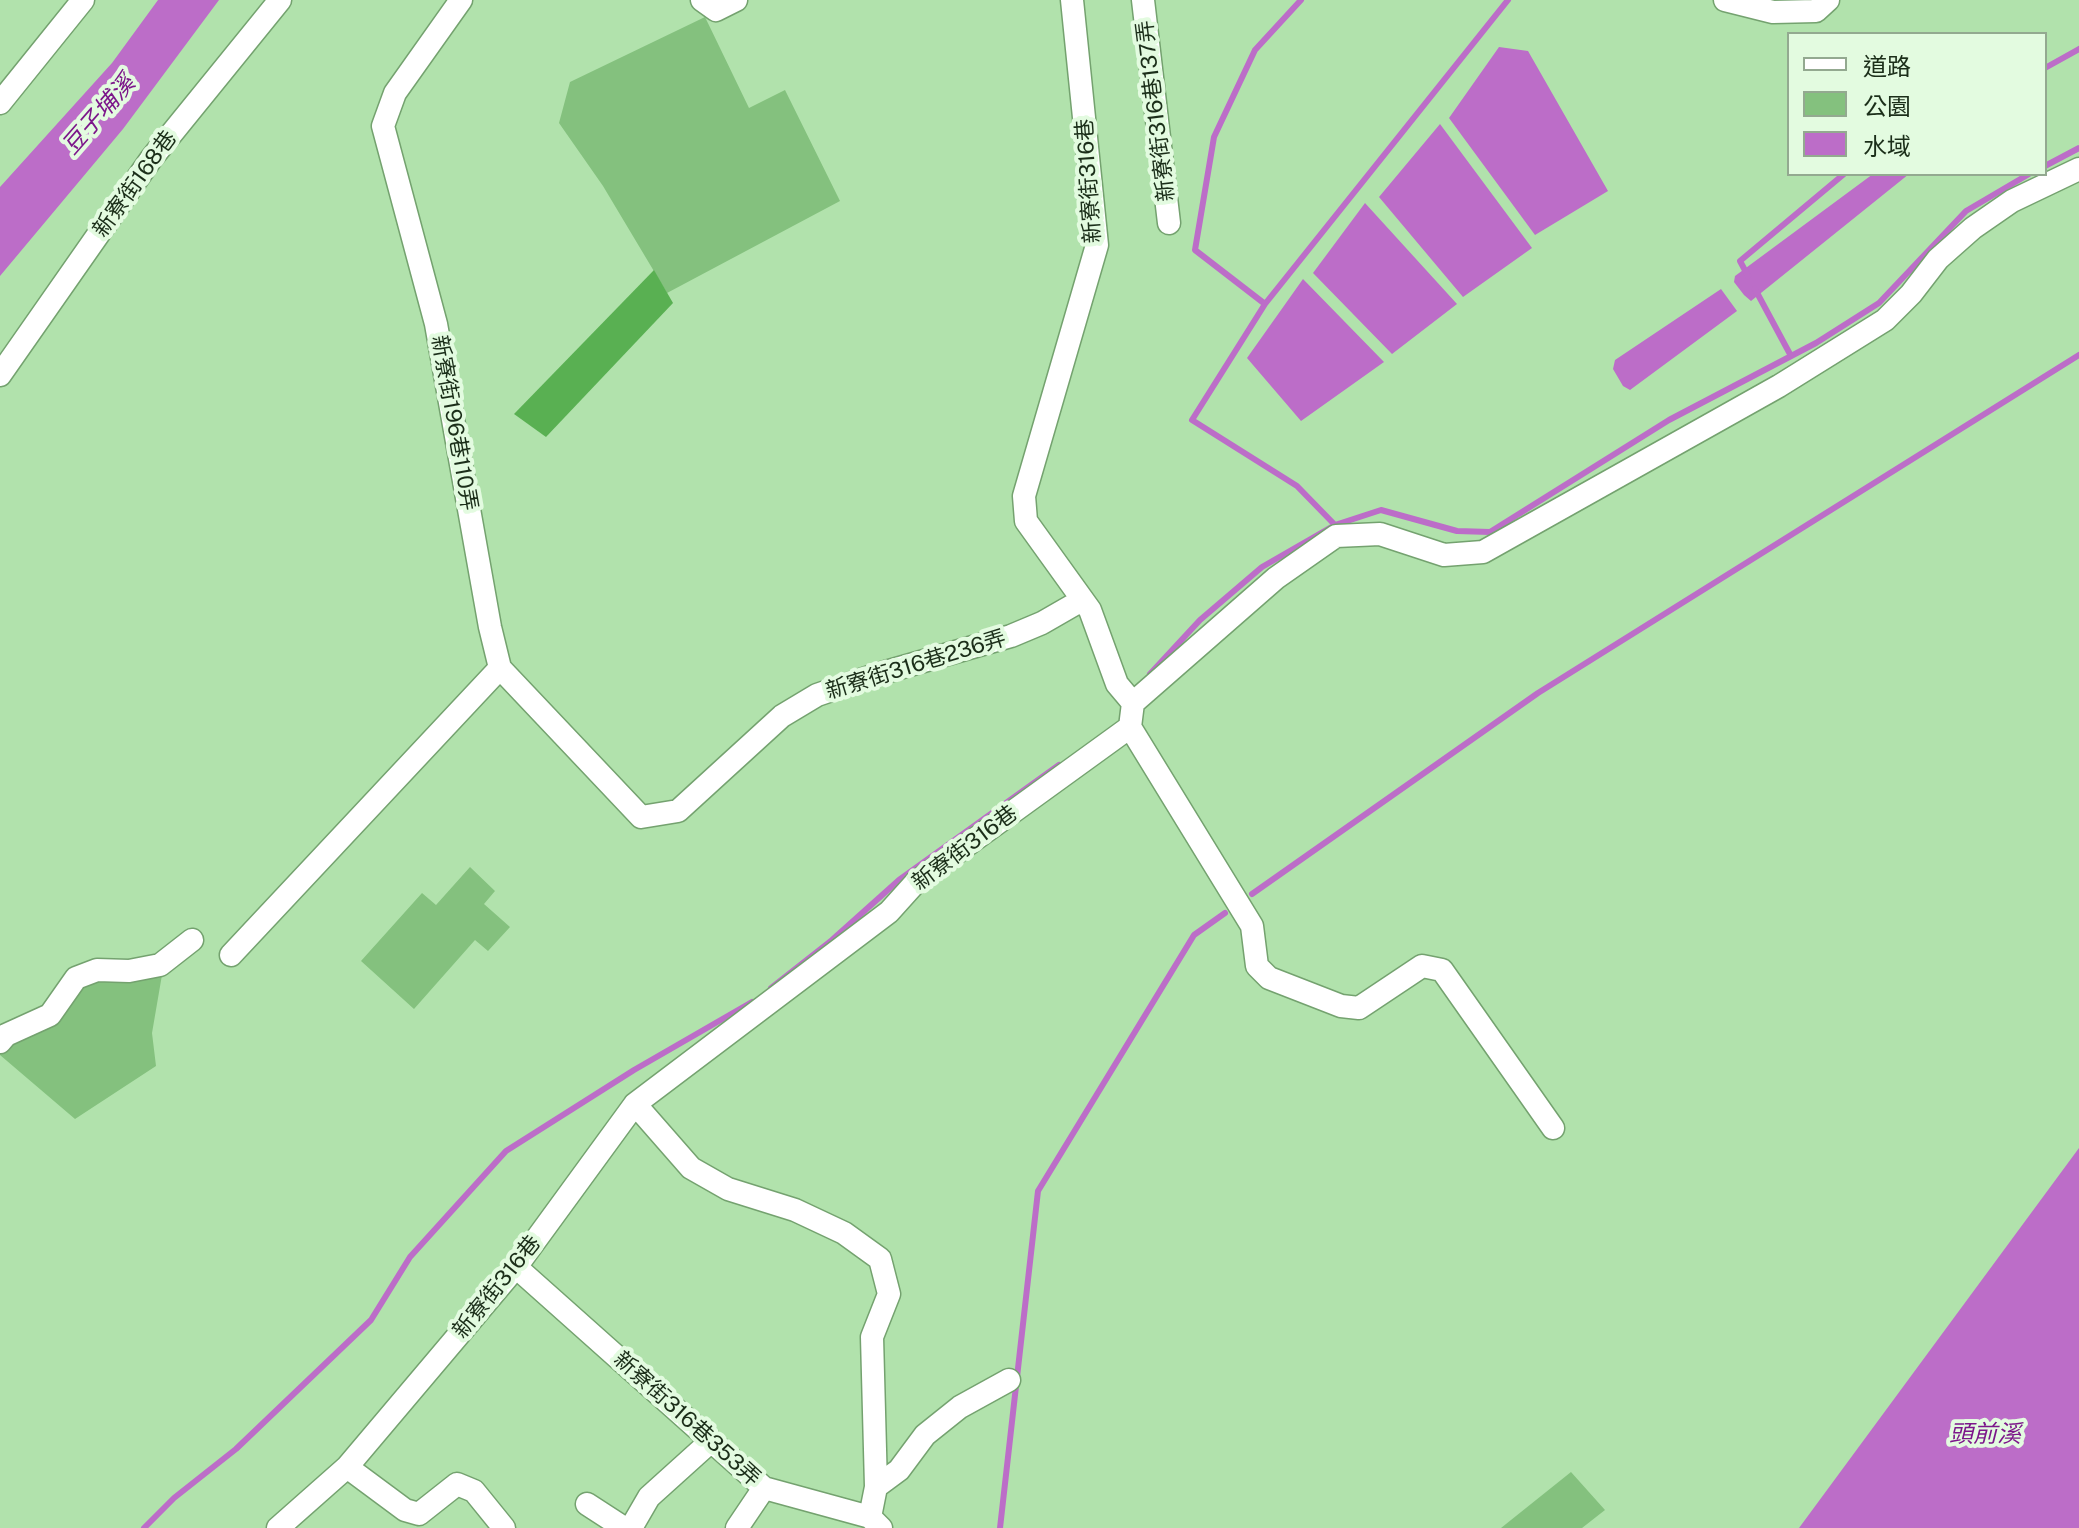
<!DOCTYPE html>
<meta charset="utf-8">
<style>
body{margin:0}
#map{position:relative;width:2079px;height:1528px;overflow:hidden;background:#b1e2ac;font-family:"Public Sans","Noto Sans TC",sans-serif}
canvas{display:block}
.legend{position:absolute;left:1787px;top:32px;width:260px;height:144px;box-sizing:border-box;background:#e3fbe0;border:2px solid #93a990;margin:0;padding:10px 14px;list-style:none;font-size:24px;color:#1b2e19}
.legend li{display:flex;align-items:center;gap:16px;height:40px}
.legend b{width:40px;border:2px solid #93a990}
</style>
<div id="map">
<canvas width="2079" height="1528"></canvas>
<ul class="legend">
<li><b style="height:10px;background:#fff"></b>道路</li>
<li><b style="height:22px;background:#84c17e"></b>公園</li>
<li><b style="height:22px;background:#bc6dc8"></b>水域</li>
</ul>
</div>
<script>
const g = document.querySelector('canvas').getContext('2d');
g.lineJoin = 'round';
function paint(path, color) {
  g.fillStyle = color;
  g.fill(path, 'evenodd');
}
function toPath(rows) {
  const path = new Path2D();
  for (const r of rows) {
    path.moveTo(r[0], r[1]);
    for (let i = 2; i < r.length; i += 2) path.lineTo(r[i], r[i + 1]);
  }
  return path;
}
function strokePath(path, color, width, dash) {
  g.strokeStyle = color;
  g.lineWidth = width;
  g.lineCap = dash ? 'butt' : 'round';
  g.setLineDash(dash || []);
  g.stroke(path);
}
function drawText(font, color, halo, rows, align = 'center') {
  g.font = font + ' "Public Sans","Noto Sans TC",sans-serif';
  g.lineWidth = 8;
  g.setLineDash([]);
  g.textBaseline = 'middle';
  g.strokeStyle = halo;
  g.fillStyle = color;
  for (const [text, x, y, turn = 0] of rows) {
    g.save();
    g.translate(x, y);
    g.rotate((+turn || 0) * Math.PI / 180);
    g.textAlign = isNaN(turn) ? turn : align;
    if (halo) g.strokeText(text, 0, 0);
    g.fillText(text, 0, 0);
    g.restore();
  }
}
const green = toPath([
 [705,17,749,108,785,90,840,201,667,293,603,186,559,123,570,82],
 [470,867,495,891,484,904,510,927,488,951,475,940,414,1009,361,961,422,893,436,905],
 [163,969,152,1033,156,1066,75,1119,0,1055,0,1050,75,981],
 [1571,1472,1605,1510,1582,1528,1501,1528]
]);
const forest = toPath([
 [654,270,673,303,546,437,514,414]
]);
const water = toPath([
 [158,0,219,0,123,129,0,276,0,187,112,63],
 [1499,47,1528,51,1608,191,1535,235,1449,118],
 [1440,124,1532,248,1463,297,1379,197],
 [1873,174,1909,174,1751,301,1744,295,1734,282,1735,276],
 [1365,203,1457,304,1392,354,1313,273],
 [1303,279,1384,362,1301,421,1247,358],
 [1721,289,1737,311,1630,390,1623,386,1613,369,1615,360],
 [2079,1148,2079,1528,1799,1528]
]);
const stream = toPath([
 [1301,0,1255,50,1214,137,1195,250,1265,304,1192,420,1297,486,1335,525],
 [2045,68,2079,49],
 [2045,166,2079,148],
 [1748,276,1740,261,1844,174],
 [1755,289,1791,356],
 [1265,304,1508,0],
 [1150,674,1200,620,1262,567,1335,525,1381,510,1457,531,1490,532,1669,420,1816,343,1879,303,1966,211,2029,174],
 [1252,894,1538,693,2079,355],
 [771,988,832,940,899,880,1059,765],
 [144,1528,174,1498,236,1449,371,1320,410,1257,506,1151,634,1070,752,1002],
 [1000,1528,1038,1191,1194,935,1225,913]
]);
const minor = toPath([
 [461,0,395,93,383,126,436,324,490,627,500,668,641,817,678,811,782,716,817,695,875,675,1011,636,1042,623,1082,600],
 [702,0,716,10,736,0],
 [1143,0,1169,223],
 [1725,0,1773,12,1816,11,1828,0],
 [0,103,83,0],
 [0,375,151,159,280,0],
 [1133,703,1276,578,1336,536,1380,534,1444,555,1483,552,1779,386,1885,320,1911,294,1938,259,1973,228,2012,201,2079,169],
 [1130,727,1252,926,1257,966,1269,978,1341,1006,1359,1008,1422,966,1442,970,1553,1128],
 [231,955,500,668],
 [0,1042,6,1035,50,1015,76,978,97,970,129,971,160,965,192,940],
 [635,1104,691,1168,728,1189,795,1210,844,1233,880,1259,889,1294,872,1337,876,1487,870,1517],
 [516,1267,764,1488,870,1517,881,1528],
 [347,1467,405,1510,419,1514,457,1484,474,1491,504,1528],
 [876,1487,899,1470,925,1435,960,1407,1009,1380],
 [587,1504,624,1528],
 [278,1528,347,1467,516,1267,635,1104,889,912,916,882,1130,727,1133,703,1117,684,1090,610,1026,521,1024,496,1097,245,1072,0],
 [631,1528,649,1497,710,1442],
 [737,1528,764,1488]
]);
const streetNames = [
 ["新寮街316巷137弄",1156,111,-97],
 ["新寮街316巷",1089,181,-94],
 ["新寮街168巷",135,184,-54],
 ["新寮街196巷110弄",454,423,80],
 ["新寮街316巷236弄",916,665,-17],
 ["新寮街316巷",965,848,-37],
 ["新寮街316巷",497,1287,-51],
 ["新寮街316巷353弄",687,1419,42]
];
const waterNames = [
 ["豆子埔溪",99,115,-49],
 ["頭前溪",1985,1435]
];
paint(green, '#84c17e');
paint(forest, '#59b052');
paint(water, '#bc6dc8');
strokePath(stream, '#bc6dc8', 6);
strokePath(minor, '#74a26f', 25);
strokePath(minor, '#fff', 22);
drawText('22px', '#1b2e19', '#e3fbe0', streetNames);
drawText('italic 24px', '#7c168a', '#e3fbe0', waterNames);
</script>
